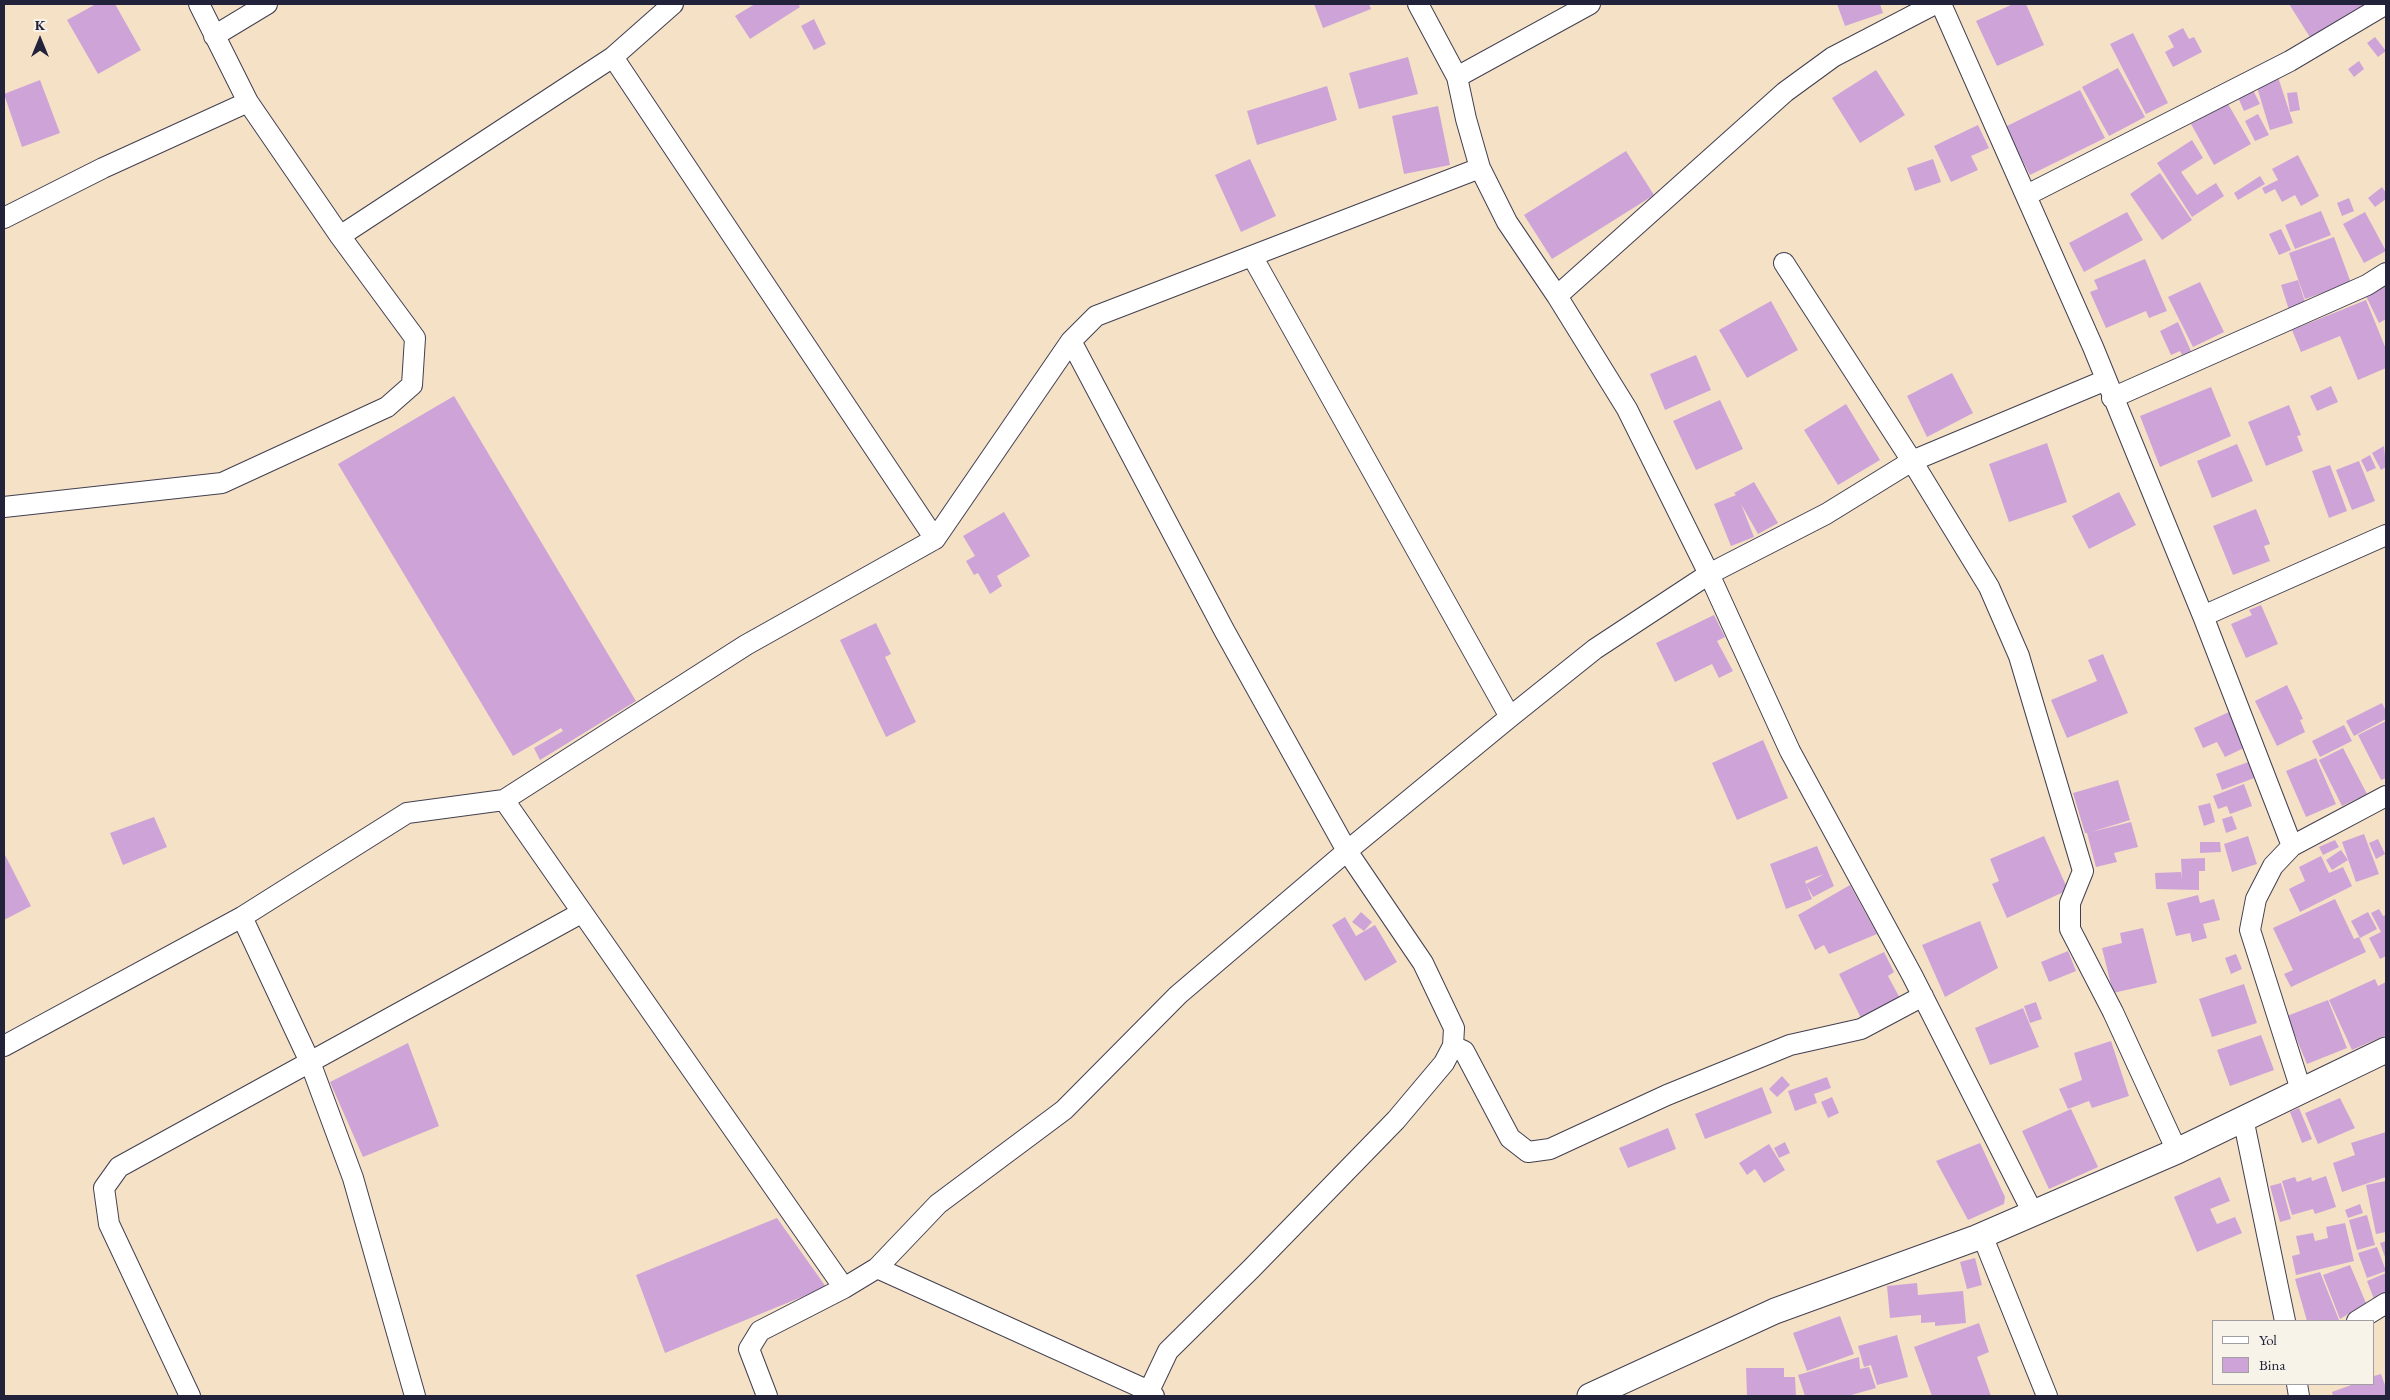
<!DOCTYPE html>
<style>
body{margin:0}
#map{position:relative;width:2390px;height:1400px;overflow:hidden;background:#f4e1c6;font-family:"EB Garamond",serif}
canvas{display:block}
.frame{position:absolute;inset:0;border:5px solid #22223b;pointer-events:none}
.legend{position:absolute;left:2212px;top:1320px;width:162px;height:65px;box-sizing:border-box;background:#f7f3e8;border:1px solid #a29fa3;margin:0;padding:6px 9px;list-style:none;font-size:15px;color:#22223b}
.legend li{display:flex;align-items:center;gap:10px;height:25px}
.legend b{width:25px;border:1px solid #a29fa3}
.north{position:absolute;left:15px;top:15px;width:50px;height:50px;-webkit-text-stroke:4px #f7f3e8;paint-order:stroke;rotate:0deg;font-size:14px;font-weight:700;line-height:20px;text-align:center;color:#22223b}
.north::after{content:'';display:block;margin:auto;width:18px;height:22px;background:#22223b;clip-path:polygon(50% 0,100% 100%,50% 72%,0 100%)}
</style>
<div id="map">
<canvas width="2390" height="1400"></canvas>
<div class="frame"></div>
<ul class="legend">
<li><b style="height:6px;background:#fff"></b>Yol</li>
<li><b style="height:14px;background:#cea4d8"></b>Bina</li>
</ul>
<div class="north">K</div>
</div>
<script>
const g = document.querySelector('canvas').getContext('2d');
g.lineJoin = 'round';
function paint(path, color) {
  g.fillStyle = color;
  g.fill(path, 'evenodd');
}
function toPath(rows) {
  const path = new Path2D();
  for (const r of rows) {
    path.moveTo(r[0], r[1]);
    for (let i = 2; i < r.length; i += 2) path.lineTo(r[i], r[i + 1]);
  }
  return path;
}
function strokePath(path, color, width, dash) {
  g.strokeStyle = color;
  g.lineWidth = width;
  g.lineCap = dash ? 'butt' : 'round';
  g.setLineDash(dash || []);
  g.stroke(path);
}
const building = toPath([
 [96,4,115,4,141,50,98,74,67,20],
 [755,4,798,4,800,7,750,39,735,16],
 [1314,4,1369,4,1371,9,1323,28],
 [1837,4,1880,4,1883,13,1845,26],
 [2013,4,2026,4,2044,45,1997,66,1976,21],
 [2289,4,2369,4,2313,42],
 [814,19,826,44,814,50,801,26],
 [2183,28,2189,39,2194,37,2202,52,2173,67,2165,52,2174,47,2168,36],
 [2133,33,2168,103,2146,114,2110,44],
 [2375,37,2386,51,2378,57,2367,43],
 [1408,57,1418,94,1359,109,1349,73],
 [2359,61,2364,69,2354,77,2348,69],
 [2118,68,2145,117,2109,136,2082,87],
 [1876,70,1905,115,1860,143,1832,98],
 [2278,77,2293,123,2270,130,2256,84],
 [40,80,60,133,22,147,4,94],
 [1327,86,1337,120,1257,145,1247,111],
 [2252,88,2260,104,2244,111,2237,95],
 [2080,90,2105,138,2030,175,2005,127],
 [2297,92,2300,110,2290,112,2287,93],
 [2228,104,2251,144,2214,165,2191,124],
 [1438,106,1450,165,1404,174,1392,116],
 [2258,114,2269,135,2255,141,2245,121],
 [1978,125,1989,148,1971,156,1978,170,1951,182,1934,146],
 [2192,140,2203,158,2181,172,2197,195,2216,183,2224,196,2192,217,2157,163],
 [1626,151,1654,195,1552,259,1524,215],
 [2298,155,2319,196,2301,206,2295,195,2282,202,2275,189,2265,194,2262,188,2278,180,2272,169],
 [1250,159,1276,216,1241,232,1215,175],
 [1933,159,1941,182,1915,191,1907,168],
 [2160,173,2192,220,2162,240,2130,194],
 [2260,176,2265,184,2238,200,2234,193],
 [2382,187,2386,193,2386,199,2375,207,2368,198],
 [2349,198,2354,211,2342,216,2337,203],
 [2321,211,2331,235,2295,249,2285,225],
 [2127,212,2143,240,2084,272,2069,243],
 [2365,212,2386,251,2364,263,2343,224],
 [2281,229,2291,250,2279,255,2269,234],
 [2334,237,2351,283,2305,299,2289,253],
 [2145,259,2167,311,2149,318,2146,311,2106,328,2090,292,2098,289,2094,280],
 [2298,280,2306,305,2289,310,2281,285],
 [2200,282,2224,332,2193,347,2168,297],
 [2386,284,2386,319,2379,323,2365,294],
 [2366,300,2386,349,2386,368,2358,380,2340,336,2301,352,2292,330],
 [1771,301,1798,350,1747,378,1719,330],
 [2178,322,2191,351,2182,355,2180,351,2171,355,2160,331],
 [1696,355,1711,390,1665,410,1650,374],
 [1952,373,1973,413,1927,437,1907,396],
 [2331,386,2338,402,2317,411,2310,396],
 [2211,387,2231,436,2160,467,2140,416],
 [454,396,636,701,540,760,534,748,563,731,561,728,513,756,338,464],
 [1720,400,1743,449,1696,470,1673,421],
 [1846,404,1880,460,1838,485,1804,430],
 [2289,405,2301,435,2297,436,2303,451,2266,466,2248,422],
 [2047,443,2067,502,2009,522,1989,464],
 [2237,444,2253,481,2212,498,2197,461],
 [2384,446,2386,467,2381,470,2372,453],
 [2370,455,2376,468,2367,472,2361,460],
 [2359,461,2375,501,2352,510,2336,470],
 [2330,465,2347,511,2329,518,2312,471],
 [1754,482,1778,523,1758,534,1741,504,1754,537,1731,546,1714,504,1736,495,1734,493],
 [2119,492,2136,525,2089,549,2072,516],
 [2256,509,2270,544,2264,546,2270,561,2233,575,2213,526],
 [1004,512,1030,556,997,576,1002,586,990,594,978,573,974,575,966,561,975,556,963,536],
 [2261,605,2278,644,2246,658,2231,624,2252,615,2249,610],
 [1714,615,1725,637,1717,641,1733,671,1719,678,1712,664,1675,682,1656,643],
 [876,623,891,654,885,657,916,722,886,737,840,640],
 [2103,654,2128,713,2067,738,2051,700,2097,681,2088,660],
 [2287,685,2303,719,2300,720,2305,732,2277,746,2255,701],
 [2382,703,2386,711,2386,719,2354,736,2346,721],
 [2229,712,2246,747,2225,757,2217,742,2203,748,2194,728],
 [2386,721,2386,778,2381,780,2358,735],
 [2344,725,2352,741,2320,757,2312,741],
 [1763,740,1788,798,1737,820,1712,763],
 [2343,748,2367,794,2342,806,2319,760],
 [2316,758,2336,804,2306,817,2286,771],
 [2251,761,2257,777,2222,790,2216,774],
 [2118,780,2130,820,2091,832,2131,822,2138,847,2114,853,2117,862,2096,867,2087,833,2085,833,2073,793],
 [2244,784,2252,806,2230,814,2227,806,2218,809,2213,796],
 [2210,803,2215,822,2204,826,2198,806],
 [2232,816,2237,829,2226,833,2222,819],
 [154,817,167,847,123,865,110,833],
 [2364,834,2379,874,2356,882,2342,842],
 [2044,836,2068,890,2007,918,1992,884,1999,881,1990,859],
 [2248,836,2257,864,2232,872,2224,844],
 [2378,839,2385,854,2376,859,2369,843],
 [2335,840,2339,847,2323,855,2319,847],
 [2200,842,2220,842,2221,852,2200,853],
 [1817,846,1834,886,1813,897,1806,884,1824,874,1805,881,1812,899,1786,909,1770,864],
 [2341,850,2348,860,2332,870,2326,860],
 [4,853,31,906,4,920],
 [2321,856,2329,873,2343,867,2352,886,2300,912,2289,889,2305,881,2299,867],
 [2205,858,2205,871,2199,871,2199,890,2156,889,2155,873,2181,872,2182,880,2181,859],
 [1850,885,1877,934,1829,954,1824,945,1815,950,1798,915],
 [2198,895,2200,903,2214,899,2220,920,2203,924,2207,938,2192,942,2190,933,2176,936,2167,903],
 [2335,899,2354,939,2359,937,2366,952,2291,987,2284,974,2293,970,2273,928],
 [2379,909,2383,916,2386,915,2386,956,2380,959,2369,938,2381,932,2371,913],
 [1361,912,1372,922,1364,931,1352,922],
 [2368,912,2377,929,2360,938,2351,921],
 [1345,917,1356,936,1375,925,1397,962,1365,981,1332,925],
 [1980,921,1998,968,1945,997,1922,945],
 [2143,928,2157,983,2113,993,2102,948,2122,943,2120,933],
 [2068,951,2076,971,2049,982,2041,962],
 [1884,952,1894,972,1888,976,1902,1002,1863,1022,1839,974],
 [2236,954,2242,969,2231,974,2225,958],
 [2375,979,2378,986,2386,982,2386,1035,2352,1050,2329,1000],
 [2244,984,2257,1023,2212,1037,2199,999],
 [2328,1000,2347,1048,2307,1064,2287,1016],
 [2036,1002,2042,1019,2030,1023,2024,1006],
 [2023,1008,2039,1047,1990,1065,1975,1028],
 [2261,1035,2274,1070,2230,1086,2217,1050],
 [2111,1041,2129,1096,2092,1108,2089,1101,2068,1109,2059,1089,2082,1080,2074,1053],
 [408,1043,439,1126,363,1157,330,1082],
 [1782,1076,1790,1085,1777,1097,1769,1089],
 [1827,1077,1831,1088,1814,1094,1817,1103,1795,1111,1788,1091],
 [1762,1087,1772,1113,1705,1139,1695,1114],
 [1832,1097,1839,1113,1828,1118,1821,1102],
 [2340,1098,2355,1128,2318,1144,2305,1113],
 [2299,1108,2312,1139,2302,1143,2290,1112],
 [2071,1109,2098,1167,2049,1189,2022,1131],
 [1668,1128,1676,1149,1628,1168,1619,1148],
 [2386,1132,2386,1177,2342,1192,2333,1163,2355,1155,2351,1143],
 [1785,1142,1790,1153,1779,1158,1774,1148],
 [1980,1143,2005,1197,2004,1204,1968,1220,1936,1161],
 [1769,1144,1785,1170,1764,1183,1755,1169,1747,1175,1739,1163],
 [2326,1176,2336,1207,2315,1214,2313,1209,2292,1215,2282,1181,2295,1177,2297,1182,2311,1177,2312,1181],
 [2220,1177,2230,1201,2210,1209,2217,1224,2235,1217,2242,1233,2197,1252,2174,1197],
 [2386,1181,2386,1232,2376,1234,2366,1185],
 [2281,1183,2291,1219,2280,1222,2270,1186],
 [2360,1204,2363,1213,2348,1218,2345,1210],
 [2367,1215,2375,1245,2357,1250,2349,1220],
 [777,1218,826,1287,665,1353,636,1275],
 [2345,1223,2354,1261,2296,1275,2292,1256,2300,1254,2296,1236,2313,1233,2315,1241,2328,1238,2326,1227],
 [2386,1241,2386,1260,2380,1243],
 [2377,1247,2386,1271,2367,1278,2358,1253],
 [1975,1258,1982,1285,1967,1289,1960,1262],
 [2350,1265,2366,1303,2340,1319,2323,1275],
 [2320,1272,2339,1320,2336,1321,2307,1321,2295,1279],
 [2386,1273,2386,1293,2374,1299,2367,1281],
 [1917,1283,1918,1295,1963,1291,1966,1323,1935,1326,1935,1322,1921,1323,1921,1315,1890,1318,1887,1286],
 [1840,1316,1854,1354,1807,1371,1793,1333],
 [1979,1323,1989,1352,1977,1357,1991,1396,1932,1396,1914,1347],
 [1897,1335,1908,1377,1877,1385,1871,1365,1864,1367,1858,1346],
 [1859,1357,1860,1369,1869,1367,1876,1388,1848,1396,1805,1396,1798,1375],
 [1746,1368,1784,1368,1784,1377,1795,1377,1796,1396,1747,1396],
 [2381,1374,2386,1388,2386,1396,2333,1396,2332,1392,2354,1384,2374,1384,2374,1376]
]);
const minor = toPath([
 [1418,4,1457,77,1466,119,1480,168,1507,222,1557,296,1627,409,1709,574,1790,751,1912,975,2033,1213],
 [1941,4,2093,347,2203,616,2292,846,2273,866,2256,899,2250,930,2301,1090],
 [214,36,267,4],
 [613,57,935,539],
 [1457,77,1590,4],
 [2027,195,2290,61,2386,4],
 [4,218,103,168,248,102],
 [340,236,613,57,673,4],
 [1252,256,1510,717],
 [1784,263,1912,461,2106,380],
 [1557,296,1785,92,1833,57,1935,4],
 [1071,341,1224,630,1347,851,1423,963,1454,1028,1453,1046,1444,1063,1396,1120,1251,1269,1168,1351,1149,1391,1154,1396],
 [2112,398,2367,285,2386,273],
 [4,507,222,483,387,407,412,385,415,338,340,236,248,102,199,4],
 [2203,616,2386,535],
 [504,800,844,1288],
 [2292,846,2386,796],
 [242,917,310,1062,353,1178,415,1396],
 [4,1046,242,917,407,813,504,800,746,645,935,539,1071,341,1096,316,1480,168],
 [1453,1046,1464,1051,1510,1138,1528,1152,1550,1149,1667,1095,1790,1045,1861,1029,1923,996],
 [2243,1118,2285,1321],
 [1982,1235,2047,1396],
 [877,1268,1149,1391],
 [2357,1321,2386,1303],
 [2297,1384,2299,1396],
 [190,1396,109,1224,104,1188,119,1167,581,913],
 [767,1396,749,1349,760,1331,844,1288,877,1268,938,1204,1064,1110,1178,995,1347,851,1510,717,1595,649,1709,574,1826,514,1912,461,1989,587,2019,656,2083,871,2070,903,2070,929,2113,1012,2177,1151]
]);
const tertiary = toPath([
 [1590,1396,1775,1311,1976,1238,2177,1151,2386,1050]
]);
paint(building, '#cea4d8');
strokePath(minor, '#423f50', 22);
strokePath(tertiary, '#423f50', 27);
strokePath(minor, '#fff', 20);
strokePath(tertiary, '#fff', 25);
</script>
